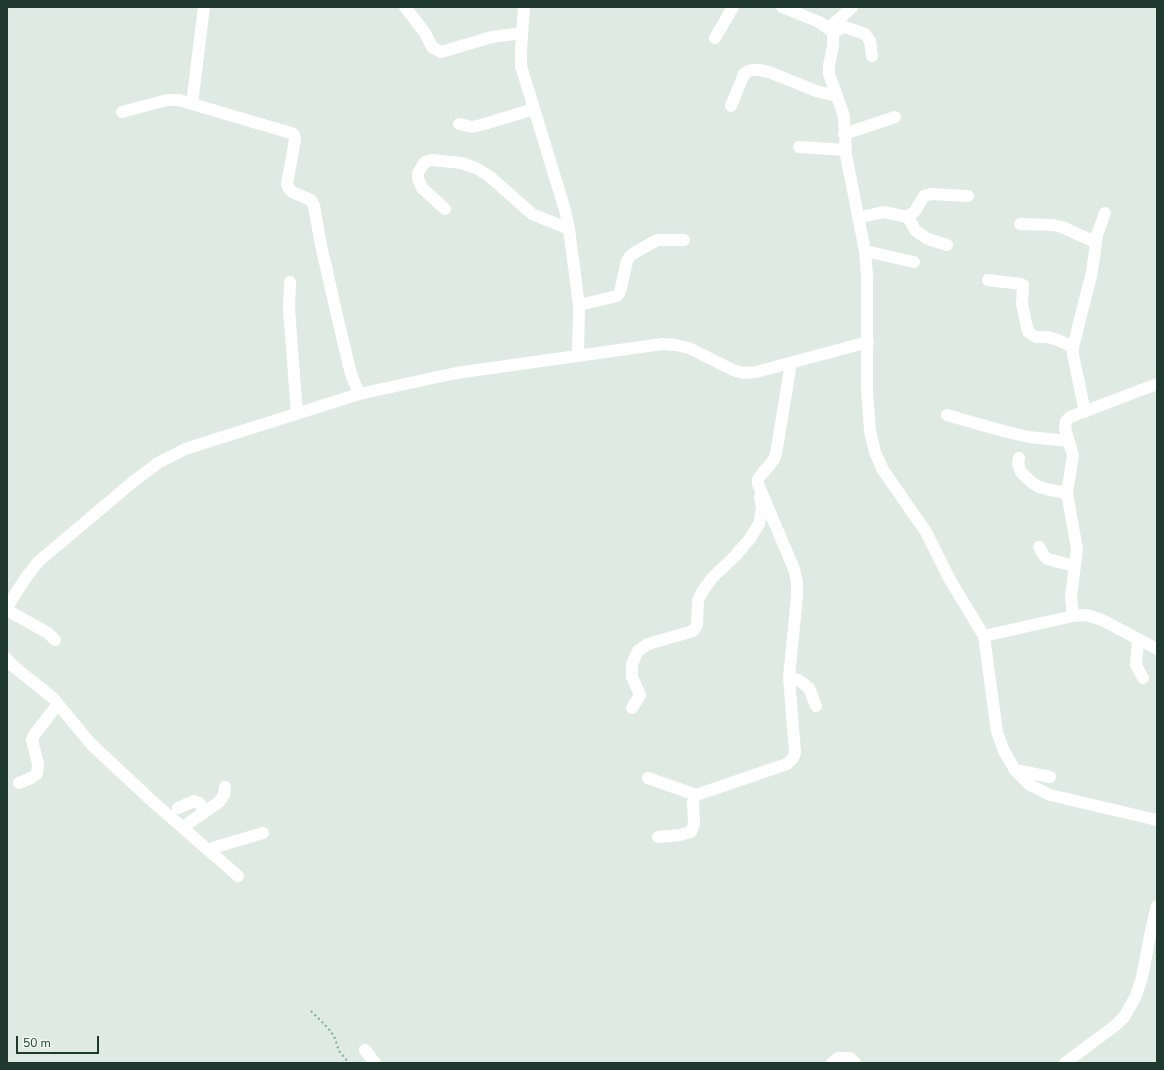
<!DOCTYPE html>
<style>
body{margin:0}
#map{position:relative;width:1164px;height:1070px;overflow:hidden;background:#deeae3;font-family:"Nunito Sans",sans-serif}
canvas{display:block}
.frame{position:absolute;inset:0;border:8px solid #1f3930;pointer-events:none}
.scale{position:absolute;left:16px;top:1036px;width:83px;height:18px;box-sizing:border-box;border:2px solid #1f3930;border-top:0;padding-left:5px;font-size:12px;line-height:14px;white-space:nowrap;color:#1f3930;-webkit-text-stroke:3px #eef7f2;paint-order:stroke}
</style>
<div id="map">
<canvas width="1164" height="1070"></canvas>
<div class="frame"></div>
<div class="scale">50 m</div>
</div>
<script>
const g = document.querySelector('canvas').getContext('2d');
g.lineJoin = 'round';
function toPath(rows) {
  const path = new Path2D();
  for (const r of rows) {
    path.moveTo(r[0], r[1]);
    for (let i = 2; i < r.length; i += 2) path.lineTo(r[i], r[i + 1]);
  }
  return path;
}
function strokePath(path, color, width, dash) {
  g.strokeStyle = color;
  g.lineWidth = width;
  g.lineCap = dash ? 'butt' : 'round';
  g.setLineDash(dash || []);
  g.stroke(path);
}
const path = toPath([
 [311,1011,328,1028,334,1036,339,1051,349,1063]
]);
const minor = toPath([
 [204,7,192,104,291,133,294,135,295,140,287,184,289,189,292,192,311,200,314,206,321,245,338,320,351,374,359,394],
 [405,7,425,33,432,47,441,52,492,37,522,33],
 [524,7,521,50,521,66,565,210,569,229,579,305,578,356],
 [782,7,819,22,833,32,833,46,829,65,829,74,844,116,846,155,865,251,867,275,867,391,870,431,875,452,883,470,926,532,950,580,984,636,997,732,1004,751,1015,770,1030,785,1050,795,1157,820],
 [829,28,852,7],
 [833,32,845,27,865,34,870,41,872,56],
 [715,38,733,7],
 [731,106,744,74,748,71,752,70,759,70,769,72,816,91,836,96],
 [122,112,167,100,179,100,192,104],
 [459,124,472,127,481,125,534,109],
 [844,134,895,117],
 [799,147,845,150],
 [445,209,422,188,418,179,418,173,421,168,425,162,432,160,461,163,476,168,489,176,532,214,569,229],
 [908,217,915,230,920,234,928,239,947,245],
 [858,218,883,212,908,217,915,211,924,196,931,194,968,196],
 [1020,224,1053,225,1062,227,1095,242],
 [865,251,914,262],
 [988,280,1021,284,1023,285,1022,304,1028,332,1036,337,1048,337,1058,340,1073,347],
 [290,282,289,309,297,414],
 [579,305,617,296,620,292,627,261,630,256,634,253,657,240,684,240],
 [1085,412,1073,355,1073,347,1092,272,1097,235,1105,213],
 [947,415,1003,431,1029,437,1069,441],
 [1019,458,1018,464,1021,472,1031,482,1039,487,1050,490,1067,493],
 [1039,547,1043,554,1047,559,1075,566],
 [7,607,27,576,39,561,134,481,158,463,185,449,359,394,456,373,662,344,676,345,689,348,733,370,743,373,756,372,868,342],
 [7,610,48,633,55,640],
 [1073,616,1071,597,1077,549,1067,493,1073,456,1065,428,1066,421,1070,417,1157,384],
 [984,636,1073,616,1087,615,1102,620,1157,649],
 [1138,640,1136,665,1143,678],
 [7,659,13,666,53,698,91,744,151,800,238,876],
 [789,677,800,681,809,688,816,706],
 [632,708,640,695,632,677,632,664,638,651,648,644,693,631,697,625,698,600,702,592,712,578,735,556,749,540,759,524,762,508,760,497],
 [1015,770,1050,777],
 [648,778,696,795],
 [19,783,31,778,37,774,38,764,32,740,34,735,58,704],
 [178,808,194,801,199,803,206,811],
 [183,827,219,802,224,795,225,787],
 [658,837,680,835,691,832,694,824,693,802,696,795,787,764,793,758,795,753,789,677,797,597,797,582,794,569,758,484,758,479,761,475,773,461,776,454,791,363],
 [209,849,263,833],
 [365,1050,375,1063],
 [832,1063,838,1058,850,1058,855,1063],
 [1065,1063,1116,1025,1124,1017,1136,996,1142,977,1151,931,1157,906]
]);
strokePath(path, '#7eae9a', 2, [2, 3]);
strokePath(minor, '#fff', 12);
</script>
